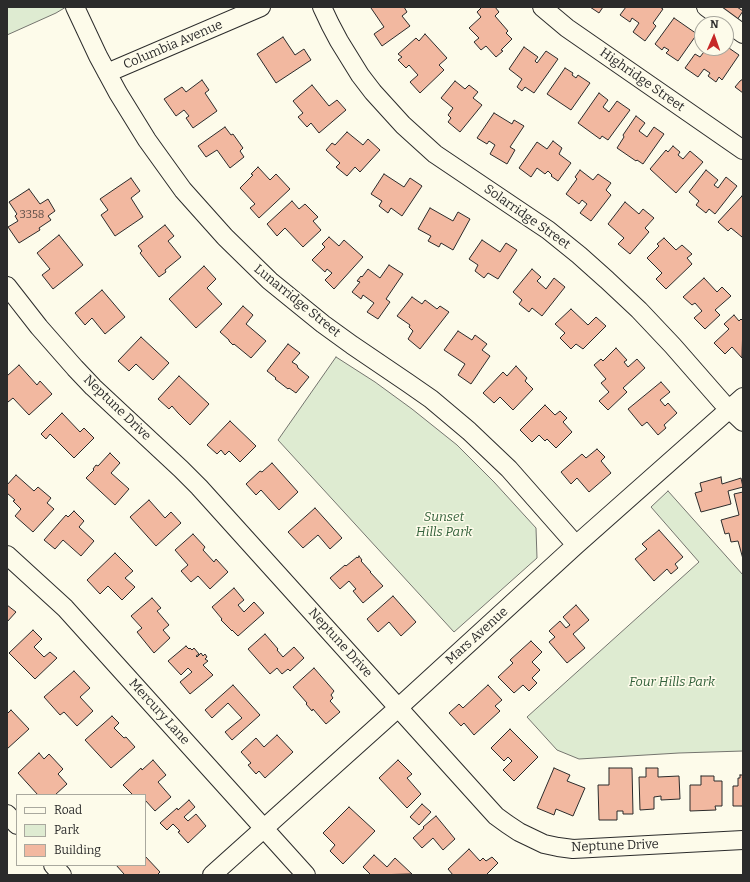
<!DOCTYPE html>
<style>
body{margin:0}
#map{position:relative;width:750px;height:882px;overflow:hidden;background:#fdfbea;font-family:Bitter,serif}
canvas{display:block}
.frame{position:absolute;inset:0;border:8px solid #2b2b2b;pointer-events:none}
.legend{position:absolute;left:16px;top:794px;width:130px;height:72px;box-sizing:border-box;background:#fdfbea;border:1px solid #a9a89e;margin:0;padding:5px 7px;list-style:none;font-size:12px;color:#2b2b2b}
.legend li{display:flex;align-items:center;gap:8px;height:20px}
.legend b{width:20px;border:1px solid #a9a89e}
.north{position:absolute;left:694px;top:16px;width:40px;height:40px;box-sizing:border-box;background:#fdfbea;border:1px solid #a9a89e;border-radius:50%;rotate:2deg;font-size:11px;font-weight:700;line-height:16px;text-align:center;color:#2b2b2b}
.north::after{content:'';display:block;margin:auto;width:14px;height:18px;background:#c62828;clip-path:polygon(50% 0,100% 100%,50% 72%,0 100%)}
</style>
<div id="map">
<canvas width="750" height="882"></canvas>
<div class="frame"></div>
<ul class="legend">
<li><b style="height:5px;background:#fdfbea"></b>Road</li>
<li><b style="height:11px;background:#deebd1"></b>Park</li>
<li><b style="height:11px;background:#f2b8a0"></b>Building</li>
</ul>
<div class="north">N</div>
</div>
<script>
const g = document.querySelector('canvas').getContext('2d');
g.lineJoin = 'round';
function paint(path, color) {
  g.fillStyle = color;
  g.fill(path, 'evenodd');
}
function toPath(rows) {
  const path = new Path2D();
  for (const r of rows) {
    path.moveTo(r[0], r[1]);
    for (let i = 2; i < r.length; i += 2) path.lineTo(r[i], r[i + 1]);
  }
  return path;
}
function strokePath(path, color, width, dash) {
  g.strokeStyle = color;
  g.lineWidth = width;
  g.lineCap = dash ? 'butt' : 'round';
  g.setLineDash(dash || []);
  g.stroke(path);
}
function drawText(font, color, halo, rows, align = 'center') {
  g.font = font + ' Bitter,serif';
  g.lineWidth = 3;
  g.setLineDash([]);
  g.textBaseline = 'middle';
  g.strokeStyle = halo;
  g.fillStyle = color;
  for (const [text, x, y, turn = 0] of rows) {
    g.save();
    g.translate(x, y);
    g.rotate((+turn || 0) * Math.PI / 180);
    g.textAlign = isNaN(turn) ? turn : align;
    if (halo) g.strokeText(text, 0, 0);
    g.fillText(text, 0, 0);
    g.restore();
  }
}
const green = toPath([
 [7,7,66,7,56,13,7,35,7,7],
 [336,357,375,382,412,409,457,445,494,482,536,528,537,558,454,632,278,440,336,357],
 [668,491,743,575,743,751,679,753,579,759,557,750,527,717,699,562,651,507,668,491]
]);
const building = toPath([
 [372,7,404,7,407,12,402,16,410,26,382,46,374,34,384,27,371,8,372,7],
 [482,7,495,7,499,12,495,16,508,31,506,33,512,39,501,50,503,51,496,57,486,46,481,50,474,42,479,38,469,28,481,17,477,12,482,7],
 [590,7,603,7,599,13,590,7],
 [626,7,660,7,663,9,653,23,656,26,645,41,633,32,639,23,632,18,630,22,620,15,626,7],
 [719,7,737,7,743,11,737,20,719,7],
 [674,18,697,34,678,61,666,53,669,50,664,47,662,50,655,44,674,18],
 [425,34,447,58,439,65,444,70,420,93,410,82,418,75,409,65,406,68,398,60,402,57,398,54,416,38,419,41,425,34],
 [283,37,295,55,304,49,311,60,276,83,257,54,283,37],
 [726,46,739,55,722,80,719,77,716,82,708,76,710,73,704,69,698,77,685,68,695,54,700,57,707,48,719,48,723,50,725,48,726,48,726,46],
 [524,47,538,57,535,61,537,63,546,51,558,59,534,93,525,87,522,91,517,87,522,79,509,69,524,47],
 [565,68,573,73,572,75,576,78,578,75,590,83,571,110,547,94,565,68],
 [743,79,743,93,735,87,740,81,743,79],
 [202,80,209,90,205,93,217,111,193,128,186,118,189,116,184,110,176,116,164,99,182,87,186,92,202,80],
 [455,81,465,89,469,85,478,92,473,98,482,105,460,132,448,122,451,118,448,115,453,108,441,98,455,81],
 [312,85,329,106,337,100,346,110,319,133,311,123,307,127,298,117,303,113,293,101,312,85],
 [599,93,608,100,603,107,609,112,617,101,630,110,608,140,602,136,600,139,578,123,599,93],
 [494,113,512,124,514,120,524,126,510,147,515,150,507,164,490,154,495,145,489,141,487,144,477,138,494,113],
 [636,116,645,123,639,131,647,137,654,127,664,134,643,164,637,160,636,161,617,148,624,137,623,135,636,116],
 [225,127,231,135,233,134,243,148,240,151,244,157,230,168,217,150,206,157,198,146,225,127],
 [347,132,363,145,368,139,380,150,360,172,355,167,347,176,336,167,340,163,326,150,332,143,335,145,347,132],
 [553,141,562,148,559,154,571,163,558,181,551,176,552,175,548,171,545,174,537,168,531,177,519,168,537,142,547,149,553,141],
 [673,146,680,152,678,155,683,159,690,151,703,162,676,193,650,169,666,150,668,152,673,146],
 [258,167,270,180,276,174,290,189,259,218,250,208,255,204,240,188,253,175,251,174,258,167],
 [580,170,593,180,598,174,611,183,606,190,611,195,591,221,580,213,587,204,582,200,579,204,566,194,577,179,575,177,580,170],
 [706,170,718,180,714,185,718,188,726,177,737,186,715,214,709,209,706,213,696,205,699,201,689,192,706,170],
 [384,174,404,187,410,178,422,186,402,216,391,208,388,213,379,206,382,201,371,194,384,174],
 [131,178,140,191,131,198,143,217,115,236,101,215,108,210,100,199,131,178],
 [29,189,40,204,48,199,55,211,48,216,51,220,39,228,40,230,19,243,8,227,18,221,15,216,17,214,9,202,29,189],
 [742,196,743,197,743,236,742,237,731,228,728,231,718,222,742,196],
 [292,201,299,209,305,204,318,217,313,221,321,230,303,247,285,228,277,236,267,224,292,201],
 [625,202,639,214,643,209,654,218,645,228,649,232,630,254,618,244,624,238,608,224,625,202],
 [430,208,453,221,458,212,470,219,453,250,441,243,439,247,428,241,431,236,418,229,430,208],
 [165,225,174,236,168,241,181,257,165,270,166,272,159,277,140,253,142,251,138,246,165,225],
 [59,235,83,265,53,289,42,275,50,269,37,253,59,235],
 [329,237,339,246,344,240,363,257,334,289,325,280,332,273,327,269,325,272,312,260,325,247,322,244,329,237],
 [664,238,676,250,682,245,692,254,687,258,692,264,666,289,656,279,662,273,647,258,659,246,657,244,664,238],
 [482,240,500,252,506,243,517,250,498,279,488,273,484,278,475,271,478,265,469,259,482,240],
 [389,265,403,274,386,299,390,302,378,319,367,312,374,303,363,295,361,299,352,292,360,282,357,281,361,276,362,277,368,269,380,278,389,265],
 [204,266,216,279,207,288,222,304,196,328,169,299,204,266],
 [532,269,541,277,537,281,546,289,554,278,565,287,542,316,532,308,529,312,519,304,522,300,513,292,532,269],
 [704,278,717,292,722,287,731,296,715,310,720,315,705,329,694,318,702,311,695,303,692,305,683,297,704,278],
 [102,290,125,317,105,334,92,318,85,325,75,313,102,290],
 [412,297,422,304,425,300,437,309,440,306,449,312,420,349,408,339,413,331,409,327,410,325,397,316,412,297],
 [243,306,253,315,246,324,266,341,251,358,234,344,233,345,229,341,229,340,220,332,243,306],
 [571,309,588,325,596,317,606,326,583,349,576,344,571,349,560,338,565,333,555,324,571,309],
 [734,315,739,321,741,319,743,321,742,358,732,347,725,354,714,343,729,329,724,324,734,315],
 [458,331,472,340,475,335,487,344,482,350,490,356,471,384,458,375,465,364,444,350,458,331],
 [141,337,169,363,153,380,136,364,129,371,118,361,141,337],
 [288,344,300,353,292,362,297,365,298,368,309,377,296,393,289,388,288,389,275,379,276,378,267,371,288,344],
 [616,348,627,360,624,362,628,367,637,359,645,368,623,388,627,392,608,410,599,401,609,392,601,383,606,379,594,365,601,359,603,361,616,348],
 [19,365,37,385,40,381,52,394,29,415,13,398,8,402,7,400,7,376,19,365],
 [516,366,527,378,525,381,533,389,513,410,500,397,494,403,483,393,503,372,507,376,516,366],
 [179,376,209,404,190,425,178,413,172,406,169,409,158,399,179,376],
 [661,382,670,392,660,400,665,406,668,403,677,413,664,425,666,428,658,435,647,422,642,426,628,409,661,382],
 [545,405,555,415,560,411,567,418,563,422,572,432,556,448,547,439,545,441,539,435,532,442,520,430,545,405],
 [62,413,80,432,84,428,94,438,74,458,50,434,46,439,41,434,62,413],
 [230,421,256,446,240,462,229,451,225,455,221,450,217,454,207,445,230,421],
 [597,449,605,457,601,461,611,473,589,492,577,478,571,484,561,472,582,454,586,458,597,449],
 [110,453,120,463,111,473,129,489,115,505,86,478,94,470,93,469,96,465,98,466,110,453],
 [272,463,298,492,279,510,261,490,256,495,246,484,260,471,262,472,272,463],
 [16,475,34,491,38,487,51,498,47,503,54,509,33,532,15,516,21,509,13,501,15,500,7,493,7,485,16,475],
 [721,477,722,484,741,478,743,487,728,491,731,504,701,512,695,493,702,491,700,483,721,477],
 [743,492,743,559,738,541,731,542,729,533,725,534,721,520,739,515,734,494,743,492],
 [149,500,165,518,171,512,181,523,156,546,130,517,149,500],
 [315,508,342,538,330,549,318,535,303,548,288,532,315,508],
 [74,511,84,521,79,527,94,541,81,556,63,540,55,549,44,540,66,515,68,517,74,511],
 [659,530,683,557,675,564,678,568,671,574,667,569,654,581,635,559,647,549,642,544,659,530],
 [193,534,205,547,203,550,214,562,216,559,228,572,210,589,198,576,191,582,181,571,188,565,175,550,193,534],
 [115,553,133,571,125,578,135,587,122,600,108,586,100,594,87,580,115,553],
 [359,556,362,560,361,561,371,572,370,572,383,586,363,603,353,591,356,589,349,581,340,589,330,578,345,565,346,566,357,557,358,558,359,556],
 [234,588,244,600,238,605,244,612,254,602,264,613,238,636,232,630,232,631,221,620,222,619,212,607,234,588],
 [393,596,416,622,401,636,389,622,378,632,367,619,393,596],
 [152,598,161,608,157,611,169,625,163,630,170,638,154,653,137,632,142,628,131,616,152,598],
 [7,605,16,612,7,622,7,605],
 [576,605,589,620,573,634,585,648,567,663,549,642,555,637,549,631,560,621,566,628,570,625,563,617,576,605],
 [33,630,42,639,34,647,44,657,50,652,57,658,35,679,9,653,33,630],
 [265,634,278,649,277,650,283,657,294,647,304,658,290,671,288,669,282,674,277,668,270,674,248,649,265,634],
 [531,641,542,652,532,662,540,670,532,678,537,683,529,691,523,685,514,693,498,677,513,663,510,660,531,641],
 [186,646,189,649,190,648,192,650,194,648,199,654,196,656,197,657,201,653,203,656,205,654,207,657,205,659,208,661,203,665,213,675,190,694,180,682,192,672,188,668,181,675,168,661,186,646],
 [314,668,334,691,331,695,333,698,330,701,340,712,326,724,313,709,312,711,306,704,307,703,293,687,314,668],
 [74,671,90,688,80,697,93,711,77,726,64,712,60,715,44,697,74,671],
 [233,685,260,715,232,740,225,732,242,718,228,703,212,718,205,710,233,685],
 [488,685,502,700,495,706,500,711,474,735,464,723,461,726,449,713,459,704,463,708,488,685],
 [11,710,29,729,7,749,7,714,11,710],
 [112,716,119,723,114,728,124,738,126,737,135,747,111,768,85,740,112,716],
 [510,729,538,757,514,781,503,770,512,761,508,757,504,761,491,748,510,729],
 [277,735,293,752,265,778,259,771,256,774,248,765,251,763,241,752,256,738,264,747,277,735],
 [39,753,44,759,49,754,63,769,58,774,67,784,55,795,38,795,18,773,39,753],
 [153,760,166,775,158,782,171,797,155,811,145,800,145,795,133,795,123,785,141,768,142,770,153,760],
 [398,760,412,774,407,778,421,794,407,808,379,778,398,760],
 [554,768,570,775,567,781,585,788,573,816,556,809,554,815,537,808,554,768],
 [609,768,632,768,633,814,623,814,623,811,617,811,617,820,599,820,598,785,609,785,609,768],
 [646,768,658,768,658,777,679,776,680,799,661,800,661,796,654,797,654,809,640,810,639,777,646,777,646,768],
 [740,775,743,775,743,806,733,806,733,786,738,786,738,778,740,778,740,775],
 [701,776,714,776,714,781,722,781,722,806,715,806,716,810,690,811,690,785,701,785,701,776],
 [189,800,195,807,184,817,188,821,196,814,206,826,188,843,178,832,180,831,173,824,167,830,160,823,177,808,178,810,189,800],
 [422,804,431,812,419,825,410,817,422,804],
 [349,807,375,831,343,864,330,851,335,845,323,833,349,807],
 [436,816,455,839,443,850,433,838,422,848,413,838,424,828,423,827,436,816],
 [469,849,480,861,483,858,486,861,492,857,498,863,486,875,453,875,448,869,469,849],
 [374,855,387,867,395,858,412,874,371,875,363,867,374,855],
 [145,856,160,872,157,875,122,875,124,874,116,865,145,865,145,856]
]);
const minor = toPath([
 [75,7,98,56,118,93,147,140,183,190,225,237,270,281,323,324,352,345,408,383,431,399,469,431,509,469,576,545],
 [322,7,330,24,339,41,360,75,373,92,403,125,435,154,530,218,548,230,579,255,607,280,639,310,673,346,722,402,743,422],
 [542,7,567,28,743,150],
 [706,7,743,34],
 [107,73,261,7],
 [7,286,39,327,75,368,93,387,181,469,199,487,486,805,496,816,507,824,519,832,544,844,558,847,573,849,743,840],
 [7,555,65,608,306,875],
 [7,814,17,825],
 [53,865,62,875],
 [212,875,398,708,576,545,743,397]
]);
const numberNames = [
 ["3358",32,215]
];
const streetNames = [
 ["Columbia Avenue",173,45,-23],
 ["Highridge Street",642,80,35],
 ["Solarridge Street",527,217,35],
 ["Lunarridge Street",297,301,39],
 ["Neptune Drive",117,408,44],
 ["Mars Avenue",477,636,-42],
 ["Neptune Drive",340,643,48],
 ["Mercury Lane",159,712,48],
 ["Neptune Drive",615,846,-2]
];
const parkNames = [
 ["Sunset",444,517],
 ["Hills Park",444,532],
 ["Four Hills Park",672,682]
];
paint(green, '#deebd1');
strokePath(green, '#74746e', 1);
paint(building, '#f2b8a0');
strokePath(building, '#2b2b2b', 1);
strokePath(minor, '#2b2b2b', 20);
strokePath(minor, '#fdfbea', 18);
drawText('11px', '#5d4e48', null, numberNames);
drawText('13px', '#2b2b2b', '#fdfbea', streetNames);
drawText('italic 13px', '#34623c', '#fdfbea', parkNames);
</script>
